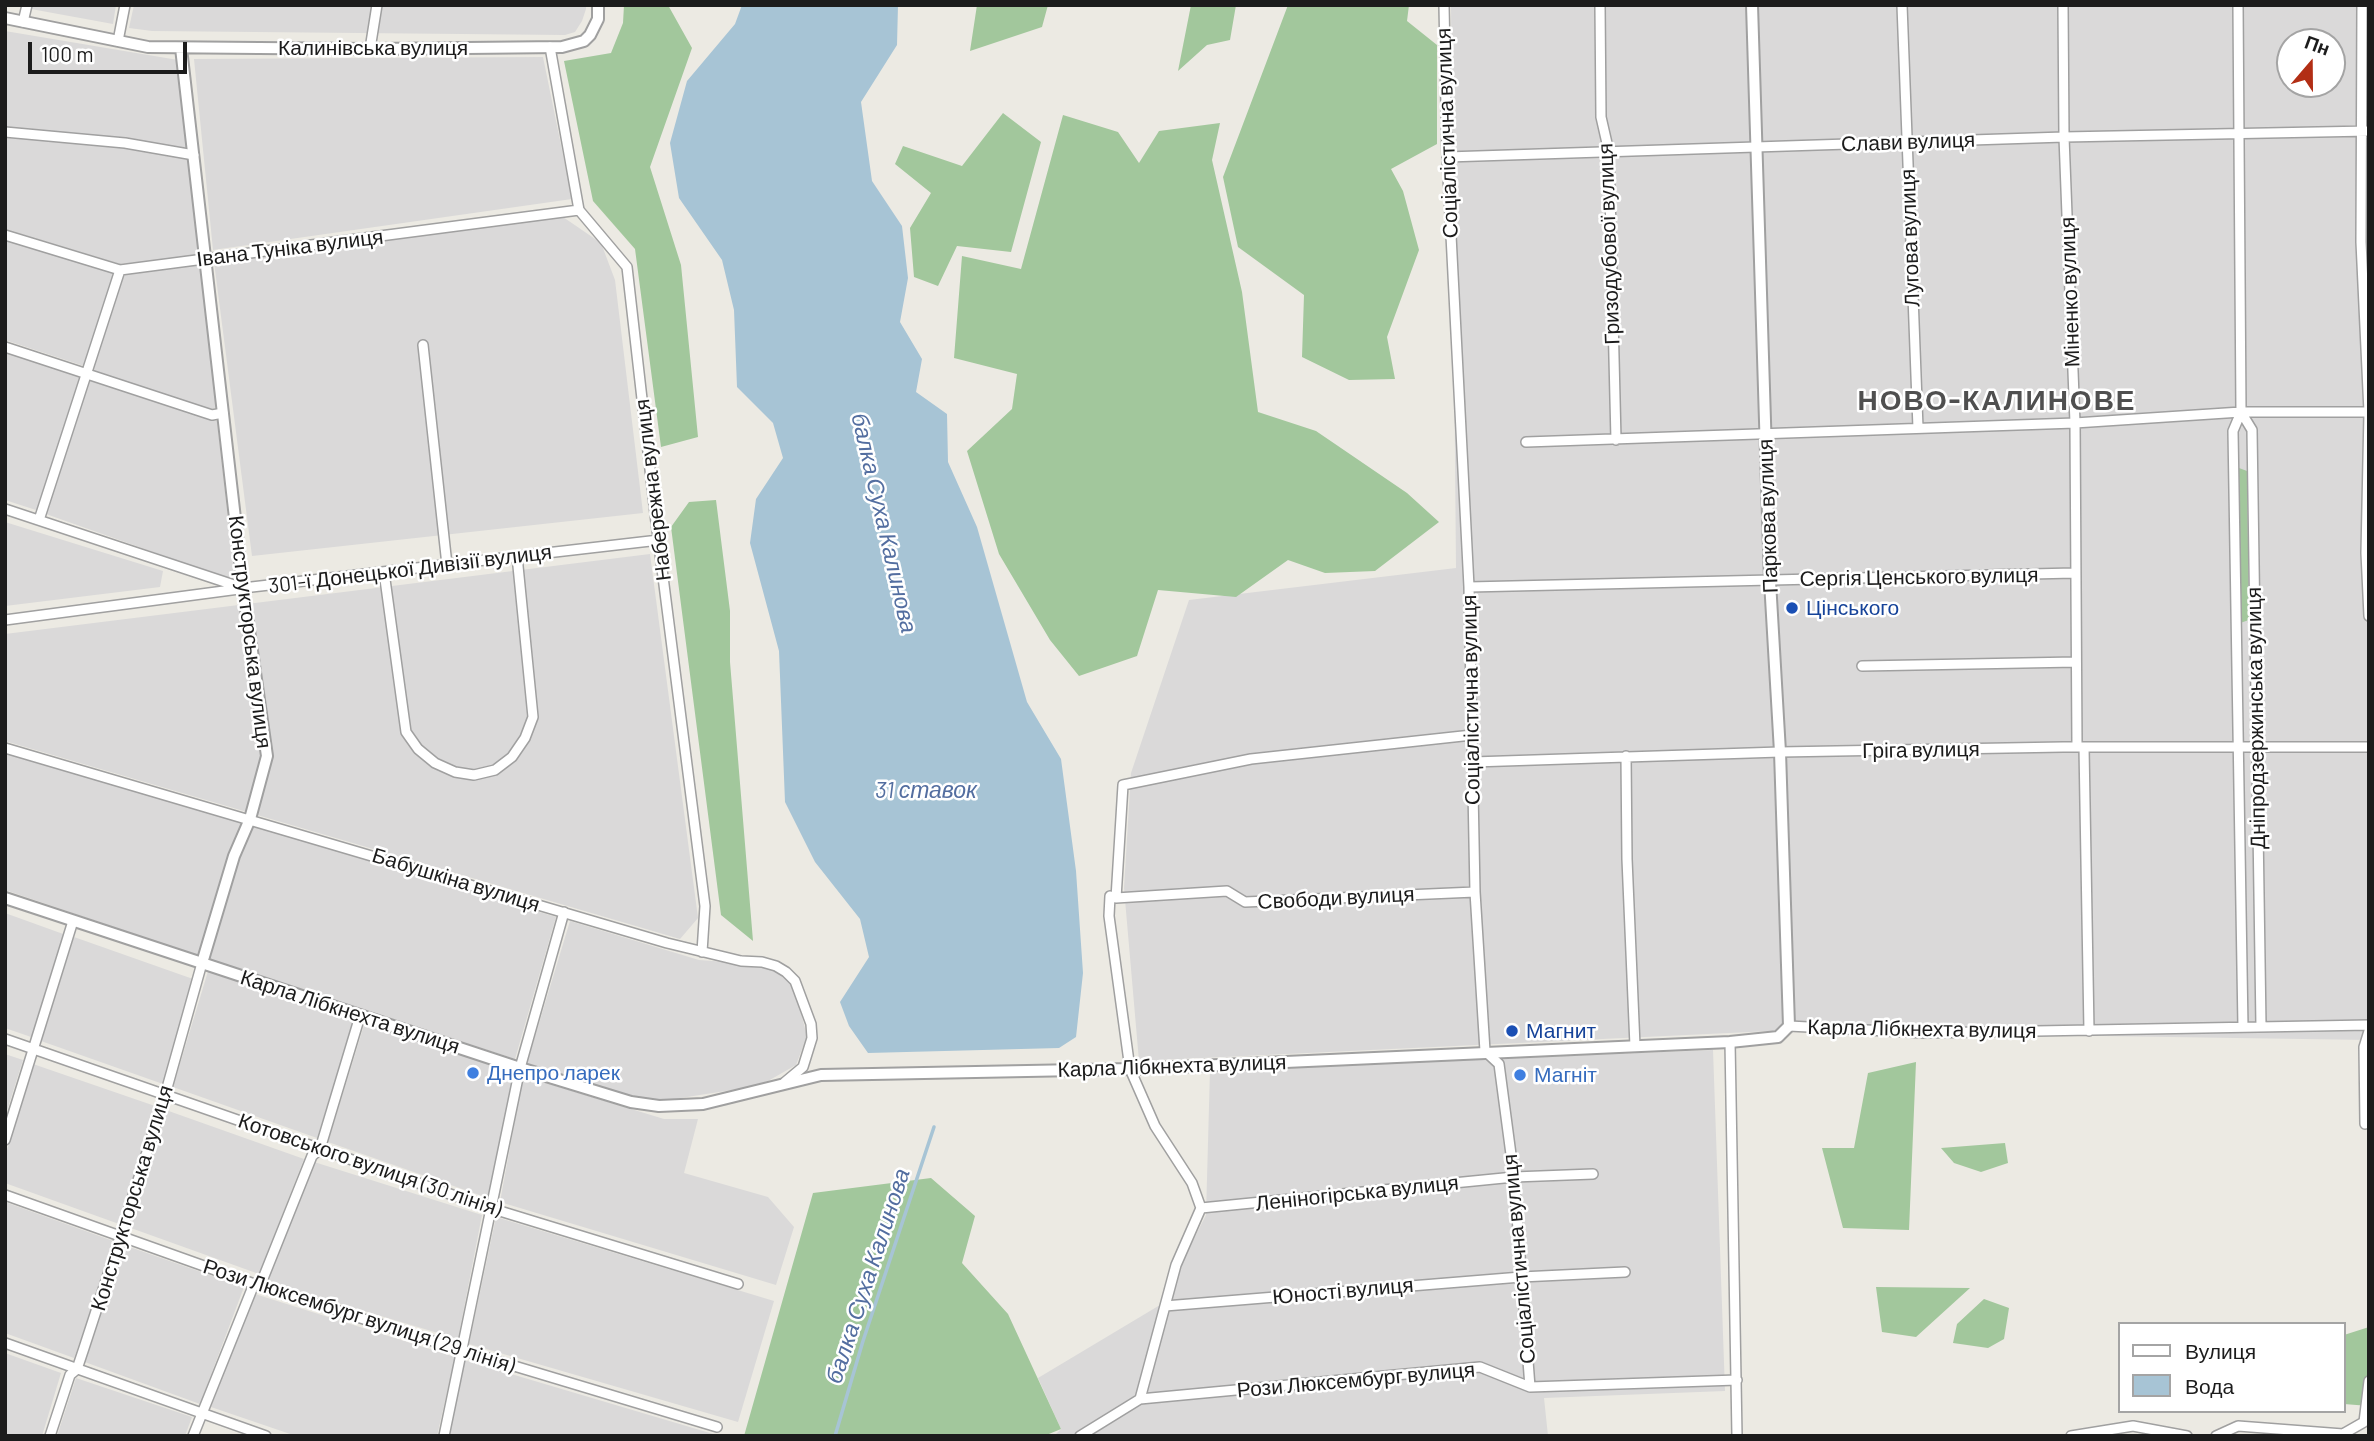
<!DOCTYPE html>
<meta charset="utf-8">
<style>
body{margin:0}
#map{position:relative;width:2374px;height:1441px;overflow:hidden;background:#eceae3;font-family:Barlow,sans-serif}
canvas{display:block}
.frame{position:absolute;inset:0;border:7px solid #1c1c1c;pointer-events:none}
.legend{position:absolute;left:2118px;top:1322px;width:228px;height:91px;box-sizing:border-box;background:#fff;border:2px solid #a4a4a4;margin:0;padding:9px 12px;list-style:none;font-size:21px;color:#1c1c1c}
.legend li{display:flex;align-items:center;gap:14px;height:35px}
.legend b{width:35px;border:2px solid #a4a4a4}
.north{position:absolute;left:2276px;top:28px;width:70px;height:70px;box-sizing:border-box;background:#fff;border:2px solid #a4a4a4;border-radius:50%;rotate:20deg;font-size:19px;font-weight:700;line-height:28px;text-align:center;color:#1c1c1c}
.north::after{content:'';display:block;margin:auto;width:24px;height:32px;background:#b22e15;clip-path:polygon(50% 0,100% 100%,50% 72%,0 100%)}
.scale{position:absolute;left:28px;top:42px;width:159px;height:32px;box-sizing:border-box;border:4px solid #1c1c1c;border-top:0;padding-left:9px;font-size:21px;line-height:24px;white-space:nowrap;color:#1c1c1c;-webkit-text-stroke:5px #fff;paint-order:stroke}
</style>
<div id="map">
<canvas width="2374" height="1441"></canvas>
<div class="frame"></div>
<ul class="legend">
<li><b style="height:9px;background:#fff"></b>Вулиця</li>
<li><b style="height:19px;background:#a7c4d5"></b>Вода</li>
</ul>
<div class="north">Пн</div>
<div class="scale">100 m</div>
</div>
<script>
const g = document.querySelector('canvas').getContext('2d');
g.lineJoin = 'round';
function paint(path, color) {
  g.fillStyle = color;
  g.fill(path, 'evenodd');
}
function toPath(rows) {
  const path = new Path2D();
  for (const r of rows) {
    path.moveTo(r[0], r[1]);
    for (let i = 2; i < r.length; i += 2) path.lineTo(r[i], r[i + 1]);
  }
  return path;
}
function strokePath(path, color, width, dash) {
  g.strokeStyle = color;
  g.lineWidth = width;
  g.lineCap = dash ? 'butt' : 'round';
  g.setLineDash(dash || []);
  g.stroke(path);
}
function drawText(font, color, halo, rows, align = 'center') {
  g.font = font + ' Barlow,sans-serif';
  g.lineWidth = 5;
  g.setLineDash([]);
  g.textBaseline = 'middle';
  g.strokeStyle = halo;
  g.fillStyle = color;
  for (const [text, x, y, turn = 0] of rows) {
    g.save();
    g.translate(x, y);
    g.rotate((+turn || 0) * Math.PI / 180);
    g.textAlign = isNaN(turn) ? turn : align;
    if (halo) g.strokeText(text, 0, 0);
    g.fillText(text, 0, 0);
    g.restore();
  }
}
const residential = toPath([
 [32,5,116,5,113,24,31,9],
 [134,5,586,5,586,9,582,21,575,32,565,35,152,31,129,28],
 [1451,5,2369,5,2369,1040,1771,1031,1139,1061,1124,888,1131,773,1189,600,1456,568],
 [2290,42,2332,42,2332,84,2290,84],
 [5,31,178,60,199,256,120,264,5,229],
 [543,57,572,199,213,250,194,59],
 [563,217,601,243,615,280,643,513,252,556,214,262],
 [5,240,114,273,84,366,5,340],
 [200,264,216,407,210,411,91,371,123,272],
 [5,352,81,376,39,511,5,500],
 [90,378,217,421,235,581,46,514],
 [5,522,163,571,160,587,5,606],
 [650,554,698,918,680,939,5,741,5,634],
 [5,751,243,823,229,854,199,956,5,890],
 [252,826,556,917,515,1059,210,959,238,858],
 [5,913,66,935,34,1038,5,1028],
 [570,921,699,960,768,965,780,970,793,983,807,1036,796,1065,768,1081,745,1088,661,1101,626,1094,527,1063],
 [74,937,193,979,163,1084,41,1041],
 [209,968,355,1018,317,1138,173,1087],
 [365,1022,515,1073,488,1198,328,1142],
 [1713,1050,1725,1391,1544,1398,1548,1436,1054,1436,1061,1429,1038,1378,1160,1305,1206,1215,1210,1070],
 [5,1054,23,1060,5,1117],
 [33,1064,155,1106,119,1224,5,1183,5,1156],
 [523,1076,664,1119,698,1119,684,1173,768,1197,794,1227,776,1285,500,1202],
 [163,1109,304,1159,259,1274,128,1227],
 [311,1161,482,1215,458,1339,267,1282],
 [5,1202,116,1242,74,1358,5,1333],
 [496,1217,774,1301,738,1422,469,1344],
 [124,1245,244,1287,200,1404,82,1361],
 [255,1294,455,1357,437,1436,296,1436,211,1407],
 [5,1353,61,1373,42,1436,5,1436],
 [464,1360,720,1436,446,1436],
 [76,1378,192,1417,185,1436,57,1436]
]);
const forest = toPath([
 [624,5,668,5,692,48,650,167,681,265,698,437,661,447,635,249,593,201,564,61,611,53,623,23],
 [977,5,1048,5,1042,27,970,51],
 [1191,5,1236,5,1230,40,1207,45,1178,71],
 [1288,5,1409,5,1407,21,1437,45,1437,144,1391,169,1403,191,1419,250,1387,337,1395,379,1349,380,1302,357,1304,295,1238,247,1223,177],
 [1003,113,1041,142,1011,252,957,246,938,286,914,277,910,228,931,193,895,164,903,146,962,166],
 [1063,115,1118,132,1139,163,1159,131,1220,123,1212,160,1242,292,1258,412,1316,431,1407,493,1439,522,1375,571,1325,573,1288,560,1236,597,1158,590,1137,656,1079,676,1050,640,999,554,967,451,1012,409,1017,374,954,358,962,256,1021,269],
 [2239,468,2247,471,2249,620,2240,623],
 [716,500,730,611,730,662,753,941,721,915,671,527,689,502],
 [1916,1062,1909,1230,1843,1228,1822,1148,1854,1148,1868,1073],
 [2005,1143,2008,1163,1981,1172,1954,1163,1941,1148],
 [931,1178,975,1216,962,1263,1008,1314,1061,1429,1044,1436,744,1436,813,1193],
 [1876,1287,1970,1288,1916,1337,1882,1332],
 [1984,1299,2009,1308,2004,1339,1988,1348,1953,1343,1957,1324],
 [2369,1327,2369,1406,2344,1404,2344,1335]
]);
const water = toPath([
 [742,5,898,5,897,45,861,102,872,181,902,226,908,278,900,322,922,359,916,392,947,414,948,462,977,527,1027,702,1061,759,1076,871,1083,973,1076,1037,1059,1048,868,1053,849,1026,840,1002,869,957,860,919,815,862,785,802,779,651,750,543,756,499,783,458,773,423,737,387,734,310,722,260,679,198,670,143,687,81,735,24]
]);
const stream = toPath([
 [835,1436,863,1341,934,1127]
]);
const minor = toPath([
 [1444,5,1447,157,1469,587,1475,892,1485,1051,1499,1064,1514,1177,1530,1387],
 [1600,5,1601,117,1609,152,1616,440],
 [1902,5,1918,428],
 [2063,5,2064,137,2075,423,2077,747],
 [2238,5,2241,412,2233,431,2243,1027],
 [2362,5,2361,242,2369,412,2366,553,2369,616],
 [23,22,27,5],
 [118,41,125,5],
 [550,47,579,210,627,267,656,522,705,906,702,952],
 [370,49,377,5],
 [5,132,125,143,194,155],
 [1447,157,2064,137,2369,131],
 [5,235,120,270,579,210],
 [423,345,447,565],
 [5,347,212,415,223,413],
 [2241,412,2252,430,2261,1026],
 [1526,442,2075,423,2241,412,2369,412],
 [5,509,243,588,659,540],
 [39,520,120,270],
 [384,572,406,732,418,749,435,763,455,772,474,775,495,770,512,757,525,738,533,717,517,556],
 [1469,587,2074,573],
 [5,620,239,589],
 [1862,666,2076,662],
 [2084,747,2089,1031],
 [5,748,667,943,741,961,762,962,776,966,786,972,795,981,811,1024,812,1038,803,1067,785,1082],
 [1626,756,1627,859,1635,1046],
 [1473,762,1780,752,2063,747,2369,747],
 [1116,898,1227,891,1245,902,1475,892],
 [1789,1026,1925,1033,2369,1025],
 [5,1039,490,1208,738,1284],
 [1730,1042,1737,1436],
 [2365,1124,2364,1047,2369,1031],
 [5,1140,73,921],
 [5,1195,260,1286,461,1350,717,1427],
 [1201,1208,1514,1177,1593,1174],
 [260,1286,312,1156,320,1149,360,1016],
 [1165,1306,1521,1277,1625,1272],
 [5,1343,266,1436],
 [1140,1399,1480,1367,1530,1387,1737,1380],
 [50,1436,70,1375,77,1369,84,1348,114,1256,165,1095,202,963],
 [193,1436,254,1284],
 [444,1436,520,1068,564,912],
 [1080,1436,1140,1399,1176,1265,1201,1208,1192,1183,1155,1126,1130,1069,1109,916,1110,896,1116,898,1123,785,1251,759,1472,735],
 [2071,1436,2133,1426,2187,1436],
 [2216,1436,2238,1426,2343,1434,2364,1422,2369,1381]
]);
const tertiary = toPath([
 [5,18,148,47,370,49,562,47,584,41,590,35,598,19,598,5],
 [181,48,243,588,267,756,250,819,234,856,202,963],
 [5,898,520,1068,631,1102,659,1106,703,1104,821,1075,1130,1069,1730,1042,1778,1037,1789,1026,1780,752,1770,581,1752,5]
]);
const markers = [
 [1792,608,7,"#1a4fb4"],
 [1512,1031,7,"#1a4fb4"],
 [473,1073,7,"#3f7fe0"],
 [1520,1075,7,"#3f7fe0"]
];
const streetNames = [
 ["Калинівська вулиця",373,48],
 ["Соціалістична вулиця",1447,133,-92],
 ["Слави вулиця",1908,142,-2],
 ["Лугова вулиця",1910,238,-92],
 ["Гризодубової вулиця",1609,244,-92],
 ["Івана Туніка вулиця",290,248,-7],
 ["Міненко вулиця",2070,292,-92],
 ["Набережна вулиця",653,490,-97],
 ["Паркова вулиця",1768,516,-92],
 ["301-ї Донецької Дивізії вулиця",410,569,-7],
 ["Сергія Ценського вулиця",1919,577,-1],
 ["Конструкторська вулиця",250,632,83],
 ["Соціалістична вулиця",1471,700,-91],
 ["Дніпродзержинська вулиця",2256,718,-91],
 ["Гріга вулиця",1921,750,-1],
 ["Бабушкіна вулиця",456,880,17],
 ["Свободи вулиця",1336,898,-3],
 ["Карла Лібкнехта вулиця",350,1012,18],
 ["Карла Лібкнехта вулиця",1922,1029,1],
 ["Карла Лібкнехта вулиця",1172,1066,-2],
 ["Котовського вулиця (30 лiнiя)",370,1165,19],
 ["Леніногірська вулиця",1357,1193,-6],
 ["Конструкторська вулиця",132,1198,-73],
 ["Соціалістична вулиця",1519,1259,-95],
 ["Юності вулиця",1343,1291,-5],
 ["Рози Люксембург вулиця (29 лiнiя)",359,1316,18],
 ["Рози Люксембург вулиця",1356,1380,-5]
];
const transitNames = [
 ["Цінського",1806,608],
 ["Магнит",1526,1031]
];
const shopNames = [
 ["Днепро ларек",487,1073],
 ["Магніт",1534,1075]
];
const waterNames = [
 ["балка Суха Калинова",884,523,77],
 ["31 ставок",926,790],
 ["балка Суха Калинова",868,1276,-72]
];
const districtNames = [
 ["НОВО-КАЛИНОВЕ",1997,401]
];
paint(residential, '#dad9d9');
paint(forest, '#a2c79c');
paint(water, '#a7c4d5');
strokePath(stream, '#a7c4d5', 3.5);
strokePath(minor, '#a0a0a0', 12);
strokePath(tertiary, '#a0a0a0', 14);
strokePath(minor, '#fff', 9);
strokePath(tertiary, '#fff', 10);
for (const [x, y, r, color] of markers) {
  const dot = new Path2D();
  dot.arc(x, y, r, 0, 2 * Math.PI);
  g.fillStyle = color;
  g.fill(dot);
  strokePath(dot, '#fff', 2.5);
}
drawText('21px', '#1c1c1c', '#fff', streetNames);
drawText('21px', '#164399', '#fff', transitNames, 'left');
drawText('21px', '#366cbe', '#fff', shopNames, 'left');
drawText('italic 23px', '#536ea0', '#fff', waterNames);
g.letterSpacing = '2px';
drawText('bold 28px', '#4f4f4f', '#fff', districtNames);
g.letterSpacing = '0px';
</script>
